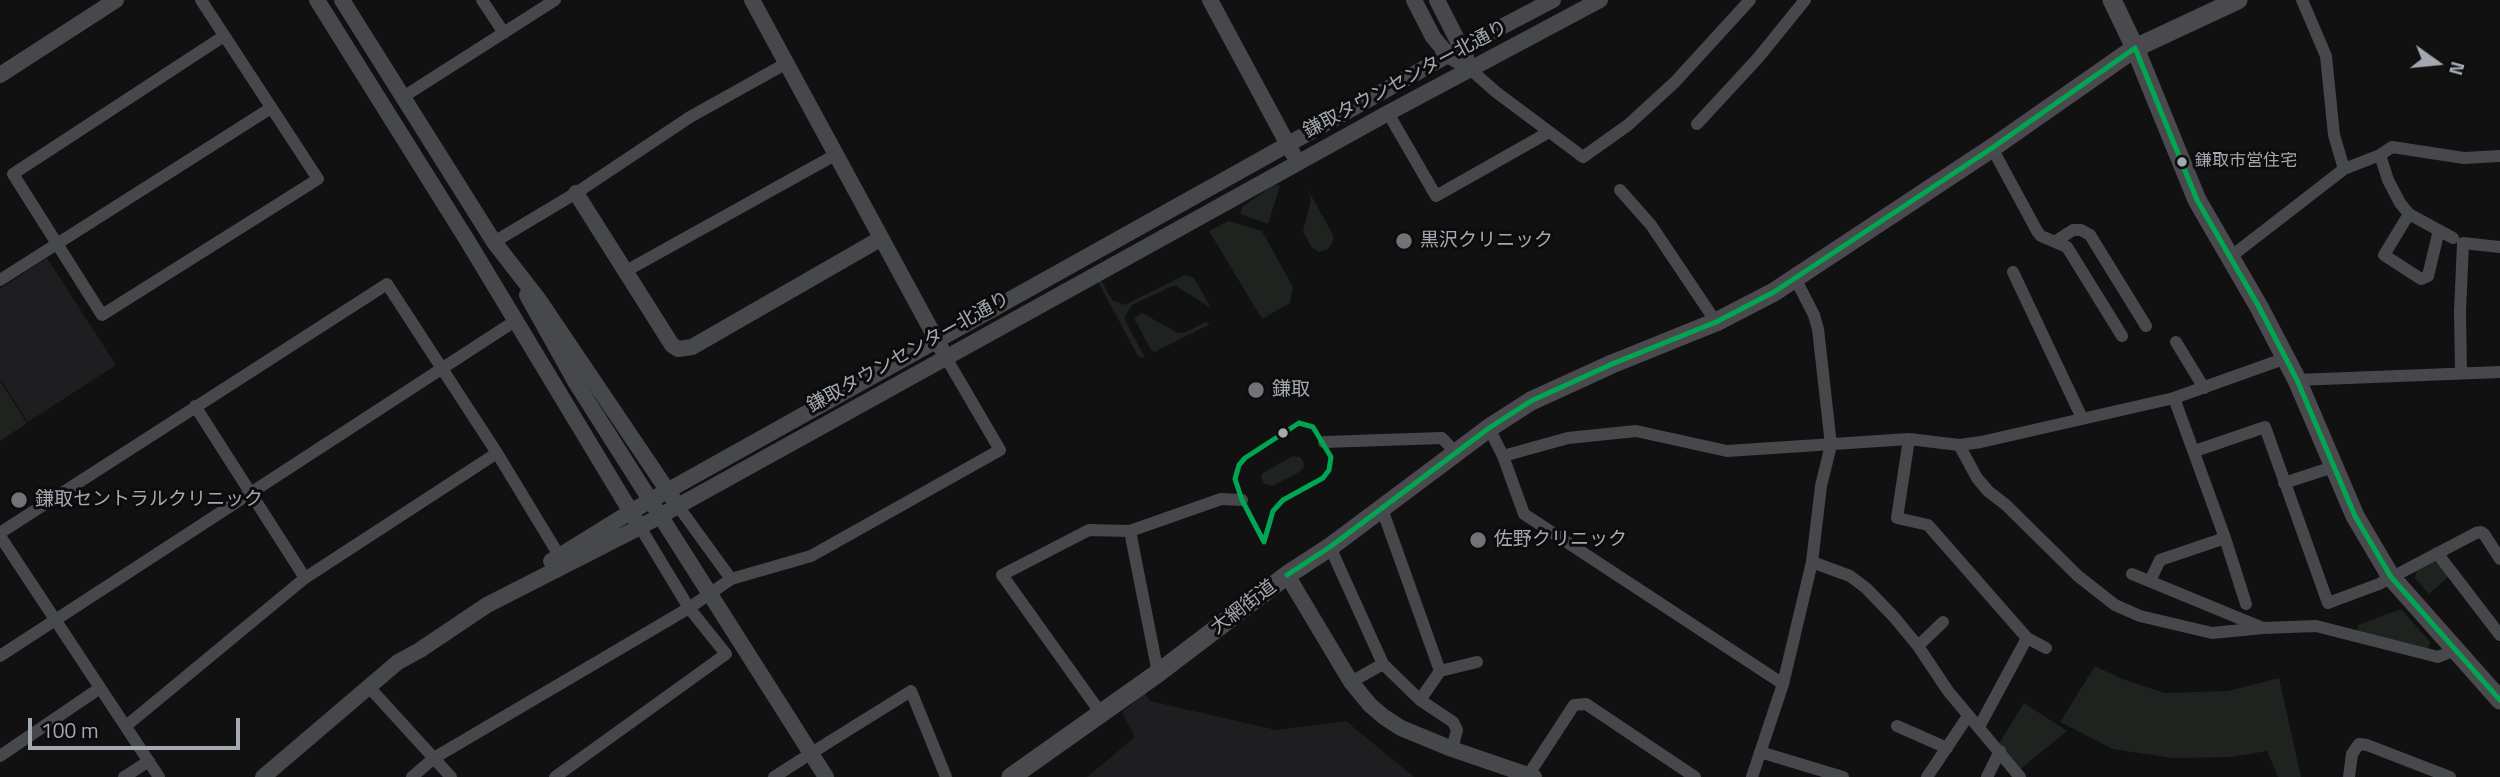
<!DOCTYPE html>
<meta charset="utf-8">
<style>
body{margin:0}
#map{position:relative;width:2500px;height:777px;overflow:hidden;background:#111112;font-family:"Titillium Web",sans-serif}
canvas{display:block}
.north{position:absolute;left:2402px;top:28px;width:70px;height:70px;-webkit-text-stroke:5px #0c0c0d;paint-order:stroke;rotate:105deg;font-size:19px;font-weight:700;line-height:28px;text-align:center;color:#a4a8b1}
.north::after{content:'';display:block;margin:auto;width:24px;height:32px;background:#a4a8b1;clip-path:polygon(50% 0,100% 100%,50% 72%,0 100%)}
.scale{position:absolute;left:28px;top:718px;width:212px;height:32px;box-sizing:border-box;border:4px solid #a4a8b1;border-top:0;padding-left:9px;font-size:21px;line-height:24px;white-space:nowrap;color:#a4a8b1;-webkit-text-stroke:5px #0c0c0d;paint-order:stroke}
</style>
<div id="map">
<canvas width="2500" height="777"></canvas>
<div class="north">N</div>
<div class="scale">100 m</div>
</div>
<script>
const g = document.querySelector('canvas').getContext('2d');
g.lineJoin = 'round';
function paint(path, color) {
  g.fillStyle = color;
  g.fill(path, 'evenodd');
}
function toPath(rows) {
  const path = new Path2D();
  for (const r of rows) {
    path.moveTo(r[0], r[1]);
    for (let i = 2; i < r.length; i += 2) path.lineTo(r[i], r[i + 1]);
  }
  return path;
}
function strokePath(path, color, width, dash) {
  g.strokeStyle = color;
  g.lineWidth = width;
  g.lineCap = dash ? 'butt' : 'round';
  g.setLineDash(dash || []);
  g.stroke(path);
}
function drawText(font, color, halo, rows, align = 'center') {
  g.font = font + ' "Titillium Web","Noto Sans JP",sans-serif';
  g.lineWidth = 6;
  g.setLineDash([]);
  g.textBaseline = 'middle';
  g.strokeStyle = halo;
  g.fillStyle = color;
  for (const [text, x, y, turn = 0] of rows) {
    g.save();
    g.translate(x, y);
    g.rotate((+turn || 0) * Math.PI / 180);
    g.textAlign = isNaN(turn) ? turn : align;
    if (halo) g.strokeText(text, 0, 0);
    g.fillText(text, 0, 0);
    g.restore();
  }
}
const built = toPath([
 [47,258,116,365,28,422,0,379,0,289],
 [1145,693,1150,701,1276,730,1346,721,1414,777,1087,777,1135,737,1122,712]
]);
const green = toPath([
 [1274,185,1280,186,1268,224,1240,214,1242,207],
 [1308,190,1333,235,1333,242,1327,250,1319,252,1312,248,1303,231,1311,201],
 [1229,221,1262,231,1293,287,1290,303,1262,319,1209,231],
 [1185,275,1194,278,1211,308,1176,286,1170,287,1132,305,1124,318,1145,358,1138,356,1097,280,1100,278,1112,300,1125,305],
 [1142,313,1178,333,1184,333,1206,322,1210,324,1155,352,1151,350,1134,318],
 [0,381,27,423,0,441],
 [1293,456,1300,457,1303,461,1304,467,1301,471,1272,486,1263,483,1261,477,1263,473],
 [2430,561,2437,563,2449,576,2429,594,2415,578,2417,570],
 [2401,609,2430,642,2428,649,2357,631,2358,625],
 [2095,666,2122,679,2165,693,2228,691,2279,678,2301,777,2278,777,2267,751,2232,757,2172,758,2113,749,2060,722],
 [2024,703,2067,731,2018,771,1998,745]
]);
const minor = toPath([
 [201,0,318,179,102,315,13,174,224,36],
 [482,0,504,33],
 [2302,0,2326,56,2334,135,2344,169],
 [1470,69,1496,92,1583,157,1628,125,1675,82,1750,0],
 [403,97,555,0],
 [1388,113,1436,196,1549,132],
 [1697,124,1758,58,1805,0],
 [1992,148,2037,231,2041,236,2067,247,2122,336],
 [2380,155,2388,180,2400,203,2409,214,2453,238],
 [1620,190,1651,225,1716,322],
 [2409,214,2384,255,2421,279,2428,276,2439,230],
 [2056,241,2073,230,2081,230,2090,235,2146,326],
 [494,242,576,193,690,117,785,64],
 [2229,258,2344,169,2380,155,2392,147,2464,158,2500,156],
 [626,271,835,155],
 [2013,272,2082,418],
 [0,280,271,108],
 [2176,342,2204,388],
 [2461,373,2460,312,2463,243,2500,247],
 [2297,380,2500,372],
 [2174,398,2225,538,2246,604],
 [1489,428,1503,456,1524,514,1783,684],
 [1909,439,1897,518,1928,525,2027,638,2046,648],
 [1324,442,1442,438,1456,453],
 [1959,445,1977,478,1988,491,2006,505,2078,576,2115,605,2140,616,2212,633,2263,628],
 [2195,451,2265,427,2328,603,2379,584,2476,533,2481,532,2484,534,2500,559],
 [1503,456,1568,438,1636,431,1727,451,1909,439,1959,445,1981,442,2174,398,2286,358],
 [2284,483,2333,467],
 [678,506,731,579,811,556,1000,450,945,356],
 [1382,509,1440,671],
 [1130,531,1158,673],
 [0,533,387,284,497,453,560,557],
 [0,536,159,777],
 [1330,547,1383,664,1420,700,1453,722,1457,730,1452,749],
 [2437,553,2500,635],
 [1812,562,1850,576,1866,588,1894,617,1918,646,1948,691,2020,777],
 [2132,574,2263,628,2316,626,2438,657,2455,650],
 [305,578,497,453],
 [2150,581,2160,560,2225,538],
 [1918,646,1943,622],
 [0,656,515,321],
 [1351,682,1383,664],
 [369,687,451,777],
 [1420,700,1440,671,1477,662],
 [1100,712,1002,575,1089,530,1130,531,1221,499,1242,500],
 [126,726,305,578,195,406],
 [1897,726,1947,748],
 [1979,727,2027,638],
 [829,742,911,691,946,777],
 [1760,752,1843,777],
 [0,756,100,688],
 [1529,774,1574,705,1586,704,1695,777],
 [124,777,149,761],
 [412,777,434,758,689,608],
 [555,777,726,654,689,608,640,527],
 [774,777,799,761],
 [1752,777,1783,684,1812,562,1821,486,1831,445,1818,329,1814,315,1795,278],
 [1927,777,1968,716],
 [1987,777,2000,751],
 [2349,777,2352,754,2359,744,2367,745,2450,777]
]);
const tertiary = toPath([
 [342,0,494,242,539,300,678,506,1388,113,1600,0],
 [752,0,941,348],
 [1210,0,1293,154],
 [1414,0,1433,37,1448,55,1456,60],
 [1437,0,1466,57],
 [0,75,116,0],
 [576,193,672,345,678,349,692,347,880,239],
 [527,295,576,383,826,777],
 [667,491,1448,55,1553,0],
 [551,561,632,511],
 [1287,575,1351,682,1370,705,1384,717,1401,728,1452,749,1534,777],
 [263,777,398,662,420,650,487,605,640,527,467,240,317,0]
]);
const primary = toPath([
 [2112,0,2135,48,2197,200,2259,307,2297,380,2355,516,2391,577,2500,700],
 [1011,777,1158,673,1287,575,1330,547,1489,428,1531,401,1612,364,1716,322,1774,292,1992,148,2135,48,2238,0]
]);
const minorBridge = toPath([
 [689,608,731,579],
 [799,761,829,742]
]);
const tertiaryBridge = toPath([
 [632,511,667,491],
 [640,527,678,506]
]);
const bus1 = toPath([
 [2135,48,2197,200,2259,307,2297,380,2355,516,2391,577,2500,700],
 [1299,423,1313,427,1331,457,1329,470,1323,478,1283,500,1273,511,1264,542,1242,500,1235,479,1239,465,1245,458,1299,423],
 [1287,575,1330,547,1489,428,1531,401,1612,364,1716,322,1774,292,1992,148,2135,48]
]);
const markers = [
 [2182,162,6,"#a4a8b1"],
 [1404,241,9,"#717379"],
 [1256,390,9,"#717379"],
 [1283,433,6,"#a4a8b1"],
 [19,500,9,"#717379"],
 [1478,540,9,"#717379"]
];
const busNames = [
 ["鎌取市営住宅",2195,162]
];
const streetNames = [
 ["鎌取タウンセンター北通り",1406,80,-28],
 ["鎌取タウンセンター北通り",909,353,-29],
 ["大網街道",1244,608,-37]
];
const poiNames = [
 ["黒沢クリニック",1420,241],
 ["鎌取",1272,390],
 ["鎌取セントラルクリニック",35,500],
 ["佐野クリニック",1494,540]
];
paint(built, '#1e1e20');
paint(green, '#1e231f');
strokePath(minor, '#47484b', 12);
strokePath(tertiary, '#47484b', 16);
strokePath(primary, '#4a4a4e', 19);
strokePath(minorBridge, '#47484b', 12);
strokePath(tertiaryBridge, '#47484b', 16);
strokePath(bus1, '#00a651', 5);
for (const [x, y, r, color] of markers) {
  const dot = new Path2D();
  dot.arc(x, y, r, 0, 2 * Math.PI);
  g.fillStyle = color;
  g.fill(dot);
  strokePath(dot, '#0c0c0d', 2.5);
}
drawText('17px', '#a4a8b1', '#0c0c0d', busNames, 'left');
drawText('19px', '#a4a8b1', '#0c0c0d', streetNames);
drawText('19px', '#a4a8b1', '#0c0c0d', poiNames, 'left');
</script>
